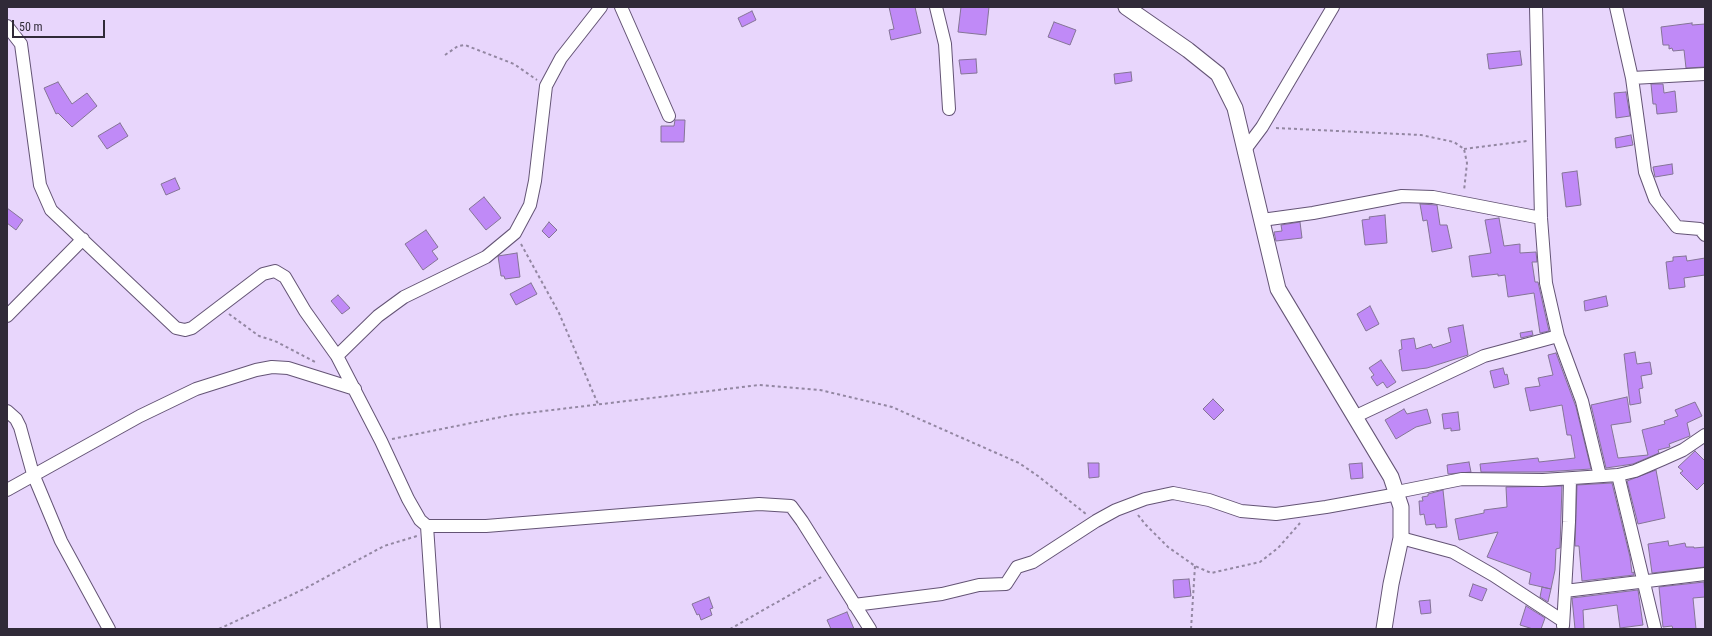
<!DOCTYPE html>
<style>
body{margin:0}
#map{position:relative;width:1712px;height:636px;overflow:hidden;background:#e8d6fc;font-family:"Roboto Condensed",sans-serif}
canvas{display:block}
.frame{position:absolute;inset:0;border:8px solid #302a38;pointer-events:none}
.scale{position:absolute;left:12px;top:20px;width:93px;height:18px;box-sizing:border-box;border:2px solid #302a38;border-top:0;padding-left:5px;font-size:12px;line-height:14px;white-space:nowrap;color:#302a38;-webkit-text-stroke:3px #e8d6fc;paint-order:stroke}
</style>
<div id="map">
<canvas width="1712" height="636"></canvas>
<div class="frame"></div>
<div class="scale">50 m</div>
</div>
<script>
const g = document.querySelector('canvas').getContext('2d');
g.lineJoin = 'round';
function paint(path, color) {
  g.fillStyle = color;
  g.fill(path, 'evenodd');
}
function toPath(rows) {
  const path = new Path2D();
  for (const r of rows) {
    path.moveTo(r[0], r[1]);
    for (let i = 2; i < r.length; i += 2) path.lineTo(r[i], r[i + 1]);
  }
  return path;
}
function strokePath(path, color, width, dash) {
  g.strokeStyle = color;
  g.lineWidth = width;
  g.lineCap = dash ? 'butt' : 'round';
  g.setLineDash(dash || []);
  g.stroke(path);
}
const building = toPath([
 [889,7,915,7,921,33,891,40,889,30,894,29,889,7],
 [961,7,989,7,986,35,958,32,961,7],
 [752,11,756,20,742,27,738,18,752,11],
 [1054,22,1076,30,1070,45,1048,37,1054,22],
 [1692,23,1692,25,1705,24,1705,67,1686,68,1684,50,1673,51,1672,48,1669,49,1669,45,1663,45,1661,27,1692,23],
 [1520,51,1522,65,1489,69,1487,54,1520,51],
 [976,59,977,73,961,74,959,60,976,59],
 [1131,72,1132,81,1115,84,1114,74,1131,72],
 [58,82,72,104,87,93,97,106,72,127,58,113,56,114,44,88,58,82],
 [1651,84,1663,84,1664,93,1675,91,1677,112,1657,114,1656,104,1653,104,1651,84],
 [1626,92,1630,116,1616,118,1614,93,1626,92],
 [675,120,685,120,684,142,661,142,661,126,674,126,675,120],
 [120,123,128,136,107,149,98,136,120,123],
 [1631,135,1633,145,1616,148,1615,138,1631,135],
 [1672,164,1673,174,1655,177,1653,167,1672,164],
 [1577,171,1581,205,1566,207,1562,173,1577,171],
 [175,178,180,189,166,195,161,184,175,178],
 [484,197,501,218,486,230,469,209,484,197],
 [1420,204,1437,205,1440,225,1447,225,1452,248,1432,252,1427,220,1423,221,1420,204],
 [7,208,23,220,16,230,7,223,7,208],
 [1385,215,1387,243,1365,245,1362,220,1370,219,1369,217,1385,215],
 [1499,218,1504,246,1520,244,1520,253,1536,252,1537,262,1532,262,1535,282,1538,282,1549,331,1540,333,1534,293,1508,297,1505,275,1498,276,1498,274,1472,277,1469,256,1491,253,1485,220,1499,218],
 [549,222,557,230,549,238,542,231,549,222],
 [1300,222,1302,238,1276,241,1274,232,1282,231,1281,225,1300,222],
 [426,230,438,247,432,251,438,259,423,270,405,244,426,230],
 [517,253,520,277,505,279,504,276,501,276,498,256,517,253],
 [1686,256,1687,261,1705,258,1705,275,1684,278,1685,287,1669,289,1666,262,1673,261,1673,257,1686,256],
 [531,283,537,294,516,305,510,294,531,283],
 [338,295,350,308,342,314,331,301,338,295],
 [1606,296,1608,306,1585,311,1584,301,1606,296],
 [1370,306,1379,324,1366,331,1357,314,1370,306],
 [1463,325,1468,355,1427,368,1402,371,1399,350,1402,349,1401,340,1414,338,1416,349,1431,344,1433,348,1451,342,1448,328,1463,325],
 [1532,331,1533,335,1521,338,1520,333,1532,331],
 [1635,352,1637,364,1650,362,1652,374,1641,376,1643,388,1639,389,1641,403,1630,405,1624,354,1635,352],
 [1556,353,1576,407,1591,469,1543,472,1481,472,1480,464,1538,458,1539,462,1575,458,1571,435,1567,435,1562,405,1530,411,1525,388,1540,386,1538,378,1553,375,1548,355,1556,353],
 [1381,360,1396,382,1387,388,1383,382,1377,386,1371,377,1374,375,1369,368,1381,360],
 [1503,368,1505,375,1507,374,1509,384,1494,388,1490,371,1503,368],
 [1627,397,1631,422,1611,425,1618,458,1648,455,1642,430,1665,424,1664,421,1678,416,1675,410,1695,402,1702,416,1687,423,1690,436,1669,444,1670,447,1658,450,1659,453,1633,464,1606,468,1591,405,1627,397],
 [1213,399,1224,410,1214,420,1203,409,1213,399],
 [1404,409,1407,414,1427,409,1431,423,1416,427,1396,439,1385,420,1404,409],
 [1458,412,1460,430,1451,431,1451,428,1444,429,1442,414,1458,412],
 [1695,451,1705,461,1705,482,1697,490,1680,473,1683,471,1678,467,1695,451],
 [1469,462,1471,472,1448,474,1447,465,1469,462],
 [1088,463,1099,463,1099,477,1089,478,1088,463],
 [1362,463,1363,478,1351,479,1349,464,1362,463],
 [1656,470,1665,518,1638,524,1627,481,1656,470],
 [1612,483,1630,557,1632,573,1634,572,1634,575,1582,581,1579,546,1575,546,1577,485,1612,483],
 [1562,486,1560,548,1556,549,1555,570,1551,589,1529,584,1531,573,1487,557,1498,532,1459,540,1455,519,1484,513,1484,510,1507,507,1506,487,1562,486],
 [1443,490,1447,527,1436,528,1435,524,1426,525,1424,514,1420,515,1419,501,1423,501,1422,497,1428,496,1428,494,1443,490],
 [1668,541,1669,546,1685,543,1686,547,1694,547,1694,548,1705,547,1705,567,1652,573,1648,544,1668,541],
 [1189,579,1191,596,1174,598,1173,580,1189,579],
 [1704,582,1705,597,1693,598,1696,629,1673,629,1672,626,1663,627,1659,587,1704,582],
 [1473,584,1487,589,1482,601,1469,596,1473,584],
 [1542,587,1551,589,1548,602,1540,597,1542,587],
 [1638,590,1643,625,1620,628,1617,605,1583,610,1584,629,1575,629,1572,598,1638,590],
 [709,597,713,608,710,609,712,615,701,620,699,614,697,615,692,604,709,597],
 [1430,600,1431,613,1421,614,1419,601,1430,600],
 [1526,606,1545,618,1541,629,1533,629,1520,625,1526,606],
 [847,612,854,629,831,629,827,620,847,612]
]);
const path = toPath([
 [445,55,458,46,465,45,514,64,537,80],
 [1276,128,1421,135,1454,142,1464,149,1467,163,1464,191],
 [1464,149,1527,141],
 [521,244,559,313,598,404],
 [229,314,259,336,275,341,317,363],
 [392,439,511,415,759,385,820,390,892,407,1019,463,1038,476,1086,514],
 [1138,515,1145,524,1168,547,1195,566,1211,573,1260,562,1278,548,1300,523],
 [219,629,304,589,384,546,417,536],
 [730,629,823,576],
 [1191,629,1195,566]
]);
const minor = toPath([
 [621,7,669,116],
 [936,7,945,44,949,109],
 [1536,7,1541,218,1546,283,1558,336,1582,401,1600,476],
 [1616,7,1632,78,1645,172,1655,199,1677,227,1700,229,1705,235],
 [7,26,21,44,40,185,51,210,176,328,185,330,192,328,263,274,275,271,285,277,305,311,337,356,381,441,408,499,420,520,427,526,486,526,759,504,791,506,802,521,870,629],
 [1632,78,1705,74],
 [1244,151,1262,127,1333,7],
 [1262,220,1313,213,1402,196,1433,197,1541,218],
 [7,316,83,239],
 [337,356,378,316,404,297,486,257,515,233,530,205,535,181,546,86,561,58,601,7],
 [7,411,16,419,20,427,33,474,61,541,109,629],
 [1354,417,1484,356,1558,336],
 [1618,475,1655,629],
 [7,490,140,416,196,389,256,370,272,367,288,368,355,389],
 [1397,492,1462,479,1543,480,1618,475,1635,471,1663,459,1683,450,1705,435],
 [427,526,434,629],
 [1401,538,1453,552,1493,575,1563,621],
 [1565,591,1705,574],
 [854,605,942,594,979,585,1006,584,1017,567,1033,562,1096,521,1116,510,1145,499,1173,493,1209,500,1241,511,1276,514,1326,507,1398,494],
 [1563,626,1569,522,1570,479]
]);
const tertiary = toPath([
 [1126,7,1188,50,1218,74,1235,108,1278,289,1391,477,1401,507,1401,538,1391,584,1384,629]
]);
paint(building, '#c08af7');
strokePath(building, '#847496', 1);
strokePath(minor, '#645475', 14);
strokePath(tertiary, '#645475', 17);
strokePath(path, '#9387a2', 2, [3, 3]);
strokePath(minor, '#fff', 12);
strokePath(tertiary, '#fff', 15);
</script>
